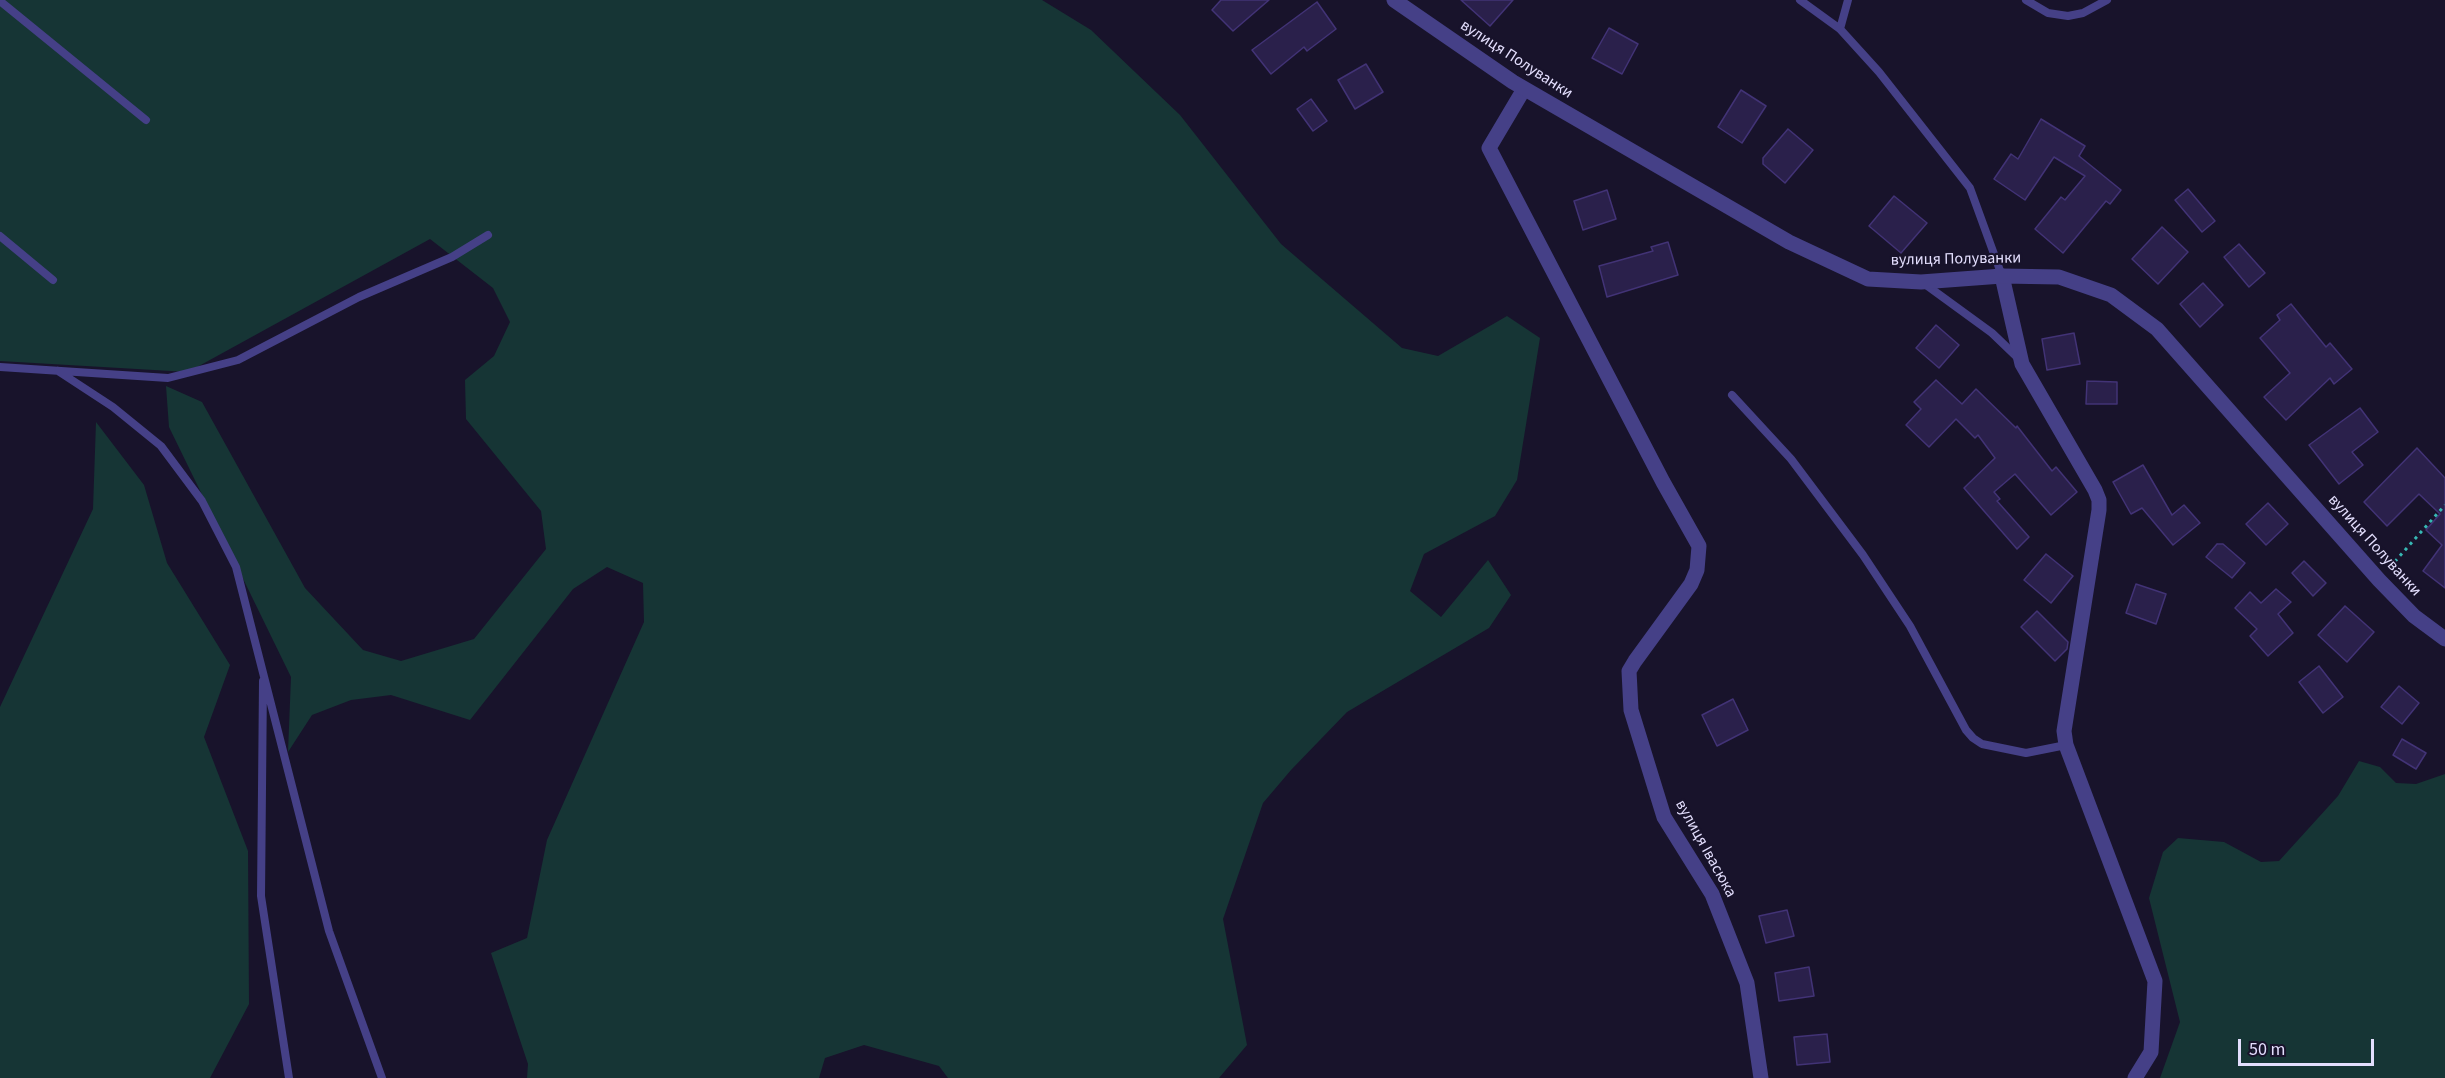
<!DOCTYPE html>
<meta charset="utf-8">
<style>
body{margin:0}
#map{position:relative;width:2445px;height:1078px;overflow:hidden;background:#18132b;font-family:"Source Sans 3",sans-serif}
canvas{display:block}
.scale{position:absolute;left:2238px;top:1039px;width:136px;height:27px;box-sizing:border-box;border:3px solid #e3defd;border-top:0;padding-left:8px;font-size:18px;line-height:21px;white-space:nowrap;color:#e3defd;-webkit-text-stroke:4px #18132b;paint-order:stroke}
</style>
<div id="map">
<canvas width="2445" height="1078"></canvas>
<div class="scale">50 m</div>
</div>
<script>
const g = document.querySelector('canvas').getContext('2d');
g.lineJoin = 'round';
function paint(path, color) {
  g.fillStyle = color;
  g.fill(path, 'evenodd');
}
function toPath(rows) {
  const path = new Path2D();
  for (const r of rows) {
    path.moveTo(r[0], r[1]);
    for (let i = 2; i < r.length; i += 2) path.lineTo(r[i], r[i + 1]);
  }
  return path;
}
function strokePath(path, color, width, dash) {
  g.strokeStyle = color;
  g.lineWidth = width;
  g.lineCap = dash ? 'butt' : 'round';
  g.setLineDash(dash || []);
  g.stroke(path);
}
function drawText(font, color, halo, rows, align = 'center') {
  g.font = font + ' "Source Sans 3",sans-serif';
  g.lineWidth = 4.5;
  g.setLineDash([]);
  g.textBaseline = 'middle';
  g.strokeStyle = halo;
  g.fillStyle = color;
  for (const [text, x, y, turn = 0] of rows) {
    g.save();
    g.translate(x, y);
    g.rotate((+turn || 0) * Math.PI / 180);
    g.textAlign = isNaN(turn) ? turn : align;
    if (halo) g.strokeText(text, 0, 0);
    g.fillText(text, 0, 0);
    g.restore();
  }
}
const green = toPath([
 [0,0,1042,0,1091,30,1180,115,1281,244,1402,348,1438,356,1507,316,1540,338,1517,480,1495,516,1424,554,1410,591,1441,617,1488,560,1511,595,1489,628,1347,712,1291,770,1263,803,1223,919,1247,1045,1219,1078,948,1078,939,1066,864,1045,825,1058,819,1078,527,1078,528,1064,491,953,527,938,547,840,644,622,643,583,607,567,573,589,470,720,391,695,351,700,312,715,288,752,291,677,169,427,166,386,202,402,305,588,363,650,401,661,474,639,546,549,541,511,466,419,465,380,494,356,510,322,493,288,430,239,188,372,0,361],
 [96,422,144,485,167,563,230,665,204,737,248,851,249,1004,210,1078,0,1078,0,707,93,509],
 [2359,761,2380,767,2396,783,2416,784,2445,774,2445,1078,2160,1078,2180,1022,2149,898,2163,852,2178,838,2224,842,2261,862,2279,861,2338,796]
]);
const building = toPath([
 [1221,0,1269,0,1233,31,1212,10,1221,0],
 [1461,0,1513,0,1490,26,1461,0],
 [1317,2,1336,29,1307,51,1304,47,1271,74,1252,50,1317,2],
 [1609,28,1638,44,1622,74,1592,58,1609,28],
 [1366,64,1383,92,1355,109,1338,80,1366,64],
 [1741,90,1766,106,1742,143,1718,127,1741,90],
 [1311,99,1327,121,1313,131,1297,109,1311,99],
 [2041,119,2085,146,2079,156,2121,190,2110,204,2106,201,2063,253,2035,229,2061,197,2065,200,2085,176,2054,157,2025,200,1994,179,2011,154,2018,159,2041,119],
 [1788,129,1813,150,1785,183,1763,164,1763,158,1788,129],
 [2188,189,2215,221,2202,232,2175,200,2188,189],
 [1607,190,1616,219,1583,230,1574,201,1607,190],
 [1894,196,1927,223,1901,253,1869,226,1894,196],
 [2162,227,2188,252,2158,284,2132,259,2162,227],
 [1668,242,1678,275,1607,297,1599,266,1653,251,1651,247,1668,242],
 [2239,244,2265,273,2249,287,2224,257,2239,244],
 [2203,283,2223,305,2200,327,2180,304,2203,283],
 [2291,304,2326,347,2330,343,2352,369,2334,384,2330,378,2286,420,2264,397,2290,373,2260,338,2280,320,2277,315,2291,304],
 [1936,325,1959,345,1939,368,1916,348,1936,325],
 [2074,333,2080,364,2047,370,2042,339,2074,333],
 [1936,380,1962,404,1976,389,2016,428,2017,426,2052,471,2056,467,2077,492,2051,515,2015,474,1994,492,2000,499,1997,501,2029,537,2017,549,1964,488,1995,458,1978,435,1975,438,1956,419,1929,447,1906,425,1921,409,1914,402,1936,380],
 [2087,381,2117,382,2117,404,2086,404,2087,381],
 [2360,408,2378,432,2352,452,2363,465,2339,484,2309,445,2360,408],
 [2417,448,2445,478,2445,588,2423,571,2442,545,2426,530,2440,514,2419,494,2387,526,2364,502,2417,448],
 [2143,465,2172,515,2184,505,2200,523,2173,545,2142,508,2131,514,2113,482,2143,465],
 [2268,503,2288,524,2266,545,2246,524,2268,503],
 [2217,544,2223,544,2245,563,2232,578,2206,557,2217,544],
 [2046,554,2073,576,2051,603,2024,580,2046,554],
 [2304,561,2326,583,2313,596,2292,573,2304,561],
 [2136,584,2166,594,2156,624,2126,613,2136,584],
 [2276,589,2291,602,2278,614,2293,633,2268,656,2250,636,2257,629,2235,608,2250,592,2261,603,2276,589],
 [2345,606,2374,632,2347,662,2318,635,2345,606],
 [2037,611,2068,642,2067,649,2055,661,2021,627,2037,611],
 [2319,666,2343,697,2323,713,2299,682,2319,666],
 [2399,686,2419,703,2402,724,2381,707,2399,686],
 [1733,699,1748,730,1717,746,1702,715,1733,699],
 [2402,739,2426,753,2416,769,2393,755,2402,739],
 [1787,910,1794,936,1766,943,1759,916,1787,910],
 [1809,967,1814,996,1779,1001,1775,973,1809,967],
 [1827,1034,1830,1062,1797,1065,1794,1037,1827,1034]
]);
const path = toPath([
 [2390,567,2445,505]
]);
const service = toPath([
 [1800,0,1840,29,1879,72,1970,188,2002,276],
 [2026,0,2048,13,2068,16,2083,13,2107,0],
 [0,1,146,120],
 [1840,29,1848,0],
 [0,236,53,280],
 [1922,282,1992,333,2017,357],
 [0,367,168,378,238,360,359,297,452,257,488,235],
 [58,371,113,407,161,446,202,501,236,567,329,931,382,1078],
 [1732,395,1791,459,1863,555,1910,626,1966,730,1973,738,1982,744,2026,753,2066,745],
 [263,681,261,896,289,1078]
]);
const minor = toPath([
 [1524,89,1489,148,1663,482,1699,546,1697,570,1691,584,1635,661,1629,671,1631,710,1664,817,1712,894,1747,983,1761,1078],
 [2002,276,2022,364,2095,490,2099,500,2099,510,2064,731,2066,745,2155,981,2151,1052,2135,1078]
]);
const tertiary = toPath([
 [1394,0,1513,82,1789,242,1868,279,1921,282,2002,276,2059,277,2111,295,2157,329,2379,580,2414,616,2445,639]
]);
const streetNames = [
 ["вулиця Полуванки",1516,60,33],
 ["вулиця Полуванки",1956,260,-1],
 ["вулиця Полуванки",2374,546,48],
 ["вулиця Івасюка",1705,849,61]
];
paint(green, '#163535');
paint(building, '#2a204b');
strokePath(building, '#423376', 1.5);
strokePath(path, '#37b8b4', 3, [3, 4.5]);
strokePath(service, '#454087', 8);
strokePath(minor, '#454087', 15);
strokePath(tertiary, '#454087', 15);
drawText('16px', '#e3defd', '#18132b', streetNames);
</script>
